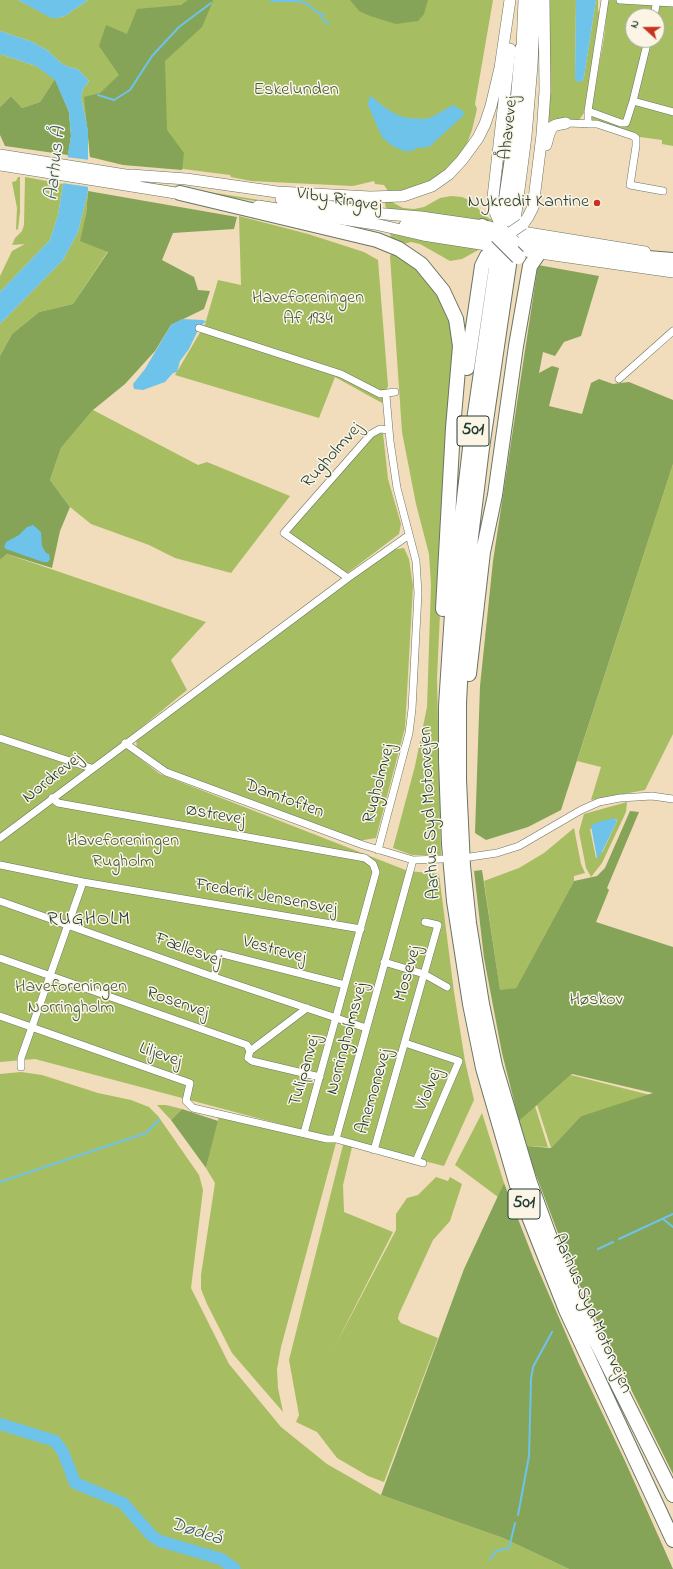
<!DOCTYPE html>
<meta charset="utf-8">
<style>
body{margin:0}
#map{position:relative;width:673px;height:1569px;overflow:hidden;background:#f1dcbc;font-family:"Indie Flower",sans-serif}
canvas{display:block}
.north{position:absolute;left:625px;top:8px;width:40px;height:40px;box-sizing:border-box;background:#fcf5e5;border:1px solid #a4ab9e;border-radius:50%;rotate:291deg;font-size:11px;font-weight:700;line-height:16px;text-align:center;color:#1f3d34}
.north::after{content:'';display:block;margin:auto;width:14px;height:18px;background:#c8321e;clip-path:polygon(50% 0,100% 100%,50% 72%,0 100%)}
</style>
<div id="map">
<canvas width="673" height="1569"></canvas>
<div class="north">N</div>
</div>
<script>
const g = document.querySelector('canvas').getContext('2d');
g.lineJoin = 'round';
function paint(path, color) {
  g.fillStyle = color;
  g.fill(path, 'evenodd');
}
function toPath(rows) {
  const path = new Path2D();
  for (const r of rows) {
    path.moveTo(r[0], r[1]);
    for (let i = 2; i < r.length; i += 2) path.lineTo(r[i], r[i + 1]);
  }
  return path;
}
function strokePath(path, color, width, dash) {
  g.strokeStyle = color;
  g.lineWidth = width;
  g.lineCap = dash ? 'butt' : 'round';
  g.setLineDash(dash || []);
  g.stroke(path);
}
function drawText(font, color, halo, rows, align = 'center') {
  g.font = font + ' "Indie Flower",sans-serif';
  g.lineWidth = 3;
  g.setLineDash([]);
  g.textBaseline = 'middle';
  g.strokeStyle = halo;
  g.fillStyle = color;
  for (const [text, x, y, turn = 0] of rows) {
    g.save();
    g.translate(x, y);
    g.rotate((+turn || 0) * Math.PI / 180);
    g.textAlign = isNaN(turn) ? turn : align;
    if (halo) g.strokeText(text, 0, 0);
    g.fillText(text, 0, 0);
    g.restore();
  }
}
const green = toPath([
 [0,0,18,0,51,17,58,18,65,16,88,0,493,0,475,104,477,109,472,130,466,146,457,160,439,178,403,192,388,191,384,185,375,184,374,181,353,186,251,181,231,177,230,175,90,157,88,130,81,97,83,89,89,81,78,69,69,67,61,63,47,50,30,41,0,31],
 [546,0,576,0,575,80,582,81,584,77,596,0,598,0,598,11,600,12,584,113,579,120,547,127],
 [608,0,673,0,673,146,662,144,662,140,640,137,591,122,590,115,604,38],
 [633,16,657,16,657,40,633,40],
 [0,54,36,66,55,79,40,102,22,108,11,96,0,107],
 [83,172,373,218,374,219,176,189],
 [18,177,20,177,20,212,18,229,16,230,17,208,12,182,16,181],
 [25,177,63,184,58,215,50,240,0,292,0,276,12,251,25,244,12,245,15,238,22,231,24,225],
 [88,191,86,215,108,251,73,304,39,312,12,334,0,356,0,324,63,260,78,232],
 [451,196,462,197,471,201,485,216,494,221,493,224,386,210,385,202,390,201,403,208,414,209,424,207,440,198],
 [314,197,371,202,372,209,314,200],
 [239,216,308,234,364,252,378,260,388,386,382,403,335,377,319,418,175,375,205,324,218,280,241,285],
 [390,231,480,249,462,259,450,261,420,244,411,242,400,245,391,240],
 [392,253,417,269,443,301,456,345,445,506,437,678,441,855,412,855,393,848,415,766,427,707,431,585,429,554,416,504,402,432,390,256],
 [93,410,198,465,207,462,290,496,231,573,175,558,149,545,91,524,70,507,50,480,61,448],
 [383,433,388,479,401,524,399,534,341,578,284,537,375,434],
 [673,464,673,734,645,790,591,800,601,767,577,761],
 [404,548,409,559,413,586,405,728,376,838,358,841,166,770,137,750,136,739,390,550],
 [7,554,206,622,171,660,187,690,121,744,160,774,408,871,439,874,454,992,465,1061,474,1100,444,1166,353,1143,343,1185,344,1212,393,1232,333,1350,396,1230,396,1214,407,1198,418,1195,436,1177,448,1181,450,1177,462,1184,450,1221,433,1240,399,1314,398,1319,401,1323,438,1338,384,1482,368,1476,337,1458,317,1432,296,1422,299,1415,289,1360,344,1141,35,1059,0,1062,0,560],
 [627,802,626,812,602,863,591,877,586,868,579,832,584,814],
 [616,819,617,821,603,851,596,858,590,829],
 [574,828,581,864,585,873,574,876,574,881,516,988,500,991,484,881,519,868,544,853],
 [21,1072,42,1075,98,1093,131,1100,149,1107,158,1116,199,1175,203,1190,191,1288,229,1364,281,1427,327,1464,381,1495,503,1538,569,1569,0,1569,0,1074],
 [571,1075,650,1095,581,1116,551,1148,537,1105],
 [157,1105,166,1105,182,1109,171,1120],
 [535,1106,548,1147,527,1146,519,1121],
 [482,1113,504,1183,498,1197,455,1165],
 [219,1116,336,1143,281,1347,277,1369,278,1388,283,1412,232,1353,207,1304,201,1289,201,1275,215,1183,206,1168]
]);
const forest = toPath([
 [188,0,212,0,213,1,202,27,165,61,167,130,184,153,182,170,123,165,90,157,84,97,100,93,119,75,99,46,106,25,127,34,137,9,181,5],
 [350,0,428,0,424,14,418,21,396,24,370,16,359,11],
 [55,79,69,112,71,136,68,155,5,146,0,135,0,107,11,96,22,108,40,102],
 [88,191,237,217,234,229,173,233,162,260,194,277,198,290,210,291,204,309,171,325,155,351,125,384,93,410,61,448,50,480,70,507,60,531,52,568,7,554,0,560,0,356,12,334,39,312,73,304,108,252,80,241,86,215],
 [538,265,599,276,581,336,564,342,555,356,543,352,539,373,552,366,559,368,549,406,582,414,591,383,599,379,613,384,629,382,673,400,673,464,561,810,528,827,486,840,475,833,480,686,493,561],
 [630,811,639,812,607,888,609,890,596,922,673,947,673,1474,572,1270,533,1167,527,1146,551,1148,581,1116,653,1093,572,1074,519,1121,502,1053,484,958,474,871,482,870,500,990,516,988,574,881,597,876,605,868],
 [182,1109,218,1121,206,1168,171,1120],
 [504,1183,534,1260,579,1364,625,1461,673,1569,569,1569,503,1538,381,1495,464,1269]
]);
const water = toPath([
 [18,0,88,0,65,16,58,18,51,18],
 [576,0,596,0,584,77,582,81,578,82,575,80],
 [0,31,30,41,47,50,61,63,69,67,78,69,89,81,83,89,81,97,88,130,88,191,78,232,63,260,0,324,0,292,50,240,58,215,71,136,69,112,55,80,36,66,0,54],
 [371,96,384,107,397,115,407,118,425,119,432,117,453,105,463,111,464,115,429,147,416,148,413,151,403,151,391,145,382,137,368,105,369,99],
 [182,319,202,320,206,321,199,328,189,349,180,361,177,372,173,373,165,382,143,390,134,389,133,384,145,369,171,325],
 [33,525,41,532,42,546,46,553,49,554,50,559,48,562,43,562,6,549,4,547,6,542,19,535,27,527],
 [614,818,617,821,600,856,597,858,591,826,595,823]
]);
const pier = toPath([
 [66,157,90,160,89,187,62,183]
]);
const stream = toPath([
 [271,1,299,1,307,4,321,15,324,14],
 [321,15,323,20,329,24],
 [98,95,114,100,130,90,152,56,179,27,211,3],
 [0,1182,146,1133,159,1120],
 [663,1219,673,1227],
 [619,1239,673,1214],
 [598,1249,613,1242],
 [518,1515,529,1456,531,1379,533,1367,552,1332],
 [490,1560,496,1551,509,1548,515,1523]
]);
const river = toPath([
 [0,1424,55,1441,63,1452,75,1483,123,1503,152,1536,160,1541,221,1559,235,1569]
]);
const street = toPath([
 [620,0,673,3],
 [654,16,657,0],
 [633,101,673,112],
 [588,111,621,123,626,123,633,101,648,40],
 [566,123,597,124,633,136,636,138,636,146,630,185,663,191],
 [588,124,588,111,605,0],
 [199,328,341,374,380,394,395,392],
 [619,379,673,331],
 [348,578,284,533,371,434,380,429,389,430],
 [0,738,91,768],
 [125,743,166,772,363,845,413,860,442,859],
 [52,798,58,803,365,858,373,864,376,872,304,1133],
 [0,838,348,578,409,535],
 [378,850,409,733,412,709,418,593,416,561,397,488,390,441,386,395],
 [470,857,497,853,519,846,581,810,599,802,620,798,652,796,673,799],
 [0,865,83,882,361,929],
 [0,901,214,977,366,1028],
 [0,958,247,1045,250,1051],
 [384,962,424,974,447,987],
 [214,977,219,953,345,985],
 [307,1008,250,1051,248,1058,252,1061,320,1077],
 [0,1016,190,1083,186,1101,193,1108,327,1139,336,1139,423,1163],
 [405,1043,459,1061,416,1161],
 [21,1067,21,1058,83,882],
 [336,1139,413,860],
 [374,1150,438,925,425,922]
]);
const secondary = toPath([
 [522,49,524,0],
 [546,145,549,134,552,127,556,125,566,123],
 [0,155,138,177],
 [0,165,188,195],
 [131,175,186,179,277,192,370,197,403,196,432,186,449,174,462,160,478,138,485,124,491,106,500,68,510,0],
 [281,199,373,213,421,217,490,227],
 [258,206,375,224,423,235,500,247],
 [523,224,528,217,533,207,542,135,545,91,544,0],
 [405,225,497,236],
 [502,229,495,212,493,197,510,49],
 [522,232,645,252],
 [513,236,526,136,532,65,535,0],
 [519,250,673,272]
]);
const highway = toPath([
 [522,49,514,144,470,448,454,583,446,706,446,761,449,844,454,901,470,1004,483,1068,518,1189,566,1310,673,1540],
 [180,193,377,240,399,249,421,264,443,291,456,319,460,346,453,428,443,609],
 [482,226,497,236],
 [515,242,530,243,623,256,673,260],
 [510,258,482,448,471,537,462,643,459,703,459,780,463,866,469,923,482,1004,495,1066,530,1183,553,1246,578,1305,673,1495],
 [467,368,482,266,487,256,500,247],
 [469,674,483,552,495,495,516,346,530,266,539,253]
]);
const secondaryBridge = toPath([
 [503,230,515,242],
 [497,236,510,233,523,224]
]);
const highwayBridge = toPath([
 [497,236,518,257]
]);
const markers = [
 [597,203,4,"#c8321e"]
];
const shields = [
 [473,431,32],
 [524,1204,32]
];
const shieldNames = [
 ["501",473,431],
 ["501",524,1204]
];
const parkNames = [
 ["Eskelunden",296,91],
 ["Haveforeningen",308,299],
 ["Af 1934",308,320],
 ["Haveforeningen",123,842],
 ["Rugholm",123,863],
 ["Haveforeningen",71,988],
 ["Norringholm",71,1009],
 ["Høskov",596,1001]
];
const streetNames = [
 ["Åhavevej",510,128,-84],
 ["Viby Ringvej",339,201,9],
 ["Rugholmvej",333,456,-48],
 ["Nordrevej",53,779,-38],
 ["Rugholmvej",380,784,-75],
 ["Damtoften",284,800,20],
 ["Aarhus Syd Motorvejen",431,813,-93],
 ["Østrevej",215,816,10],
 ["Frederik Jensensvej",266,898,10],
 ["Fællesvej",188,951,20],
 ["Vestrevej",274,951,15],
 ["Mosevej",409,974,-74],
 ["Rosenvej",177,1004,19],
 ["Norringholmsvej",348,1039,-75],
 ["Liljevej",160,1056,19],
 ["Tulipanvej",306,1071,-74],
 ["Violvej",430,1090,-67],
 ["Anemonevej",375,1092,-74],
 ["Aarhus Syd Motorvejen",591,1314,66]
];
const poiNames = [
 ["Nykredit Kantine",589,203]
];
const waterNames = [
 ["Aarhus Å",57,164,-84],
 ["Dødeå",196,1533,18]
];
const neighbourhoodNames = [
 ["RUGHOLM",89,921]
];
paint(green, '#a7bd61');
paint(forest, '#85a457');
paint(water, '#6ec3eb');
paint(pier, '#f1dcbc');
strokePath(stream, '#6ec3eb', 2);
strokePath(river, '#6ec3eb', 12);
strokePath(street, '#687564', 8);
strokePath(secondary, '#687564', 12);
strokePath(highway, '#687564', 16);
strokePath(street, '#fff', 7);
strokePath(secondary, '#fff', 11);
strokePath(highway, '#fff', 14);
strokePath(secondaryBridge, '#687564', 12, []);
strokePath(highwayBridge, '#687564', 16, []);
strokePath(secondaryBridge, '#fff', 11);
strokePath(highwayBridge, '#fff', 14);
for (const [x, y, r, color] of markers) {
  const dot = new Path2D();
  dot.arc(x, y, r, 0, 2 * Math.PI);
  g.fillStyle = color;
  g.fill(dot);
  strokePath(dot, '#fcf5e5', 1.5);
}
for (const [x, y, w] of shields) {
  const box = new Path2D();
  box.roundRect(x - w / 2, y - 15, w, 30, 3);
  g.fillStyle = '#fcf5e5';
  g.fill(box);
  strokePath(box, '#1f3d34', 1);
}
drawText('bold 17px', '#1f3d34', null, shieldNames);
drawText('18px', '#415d3f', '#fcf5e5', parkNames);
drawText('18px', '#1f3d34', '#fcf5e5', streetNames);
drawText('18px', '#1f3d34', '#fcf5e5', poiNames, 'right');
drawText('italic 19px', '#335e62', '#fcf5e5', waterNames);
g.letterSpacing = '1px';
drawText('19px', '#1f3d34', '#fcf5e5', neighbourhoodNames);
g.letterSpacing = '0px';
</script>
